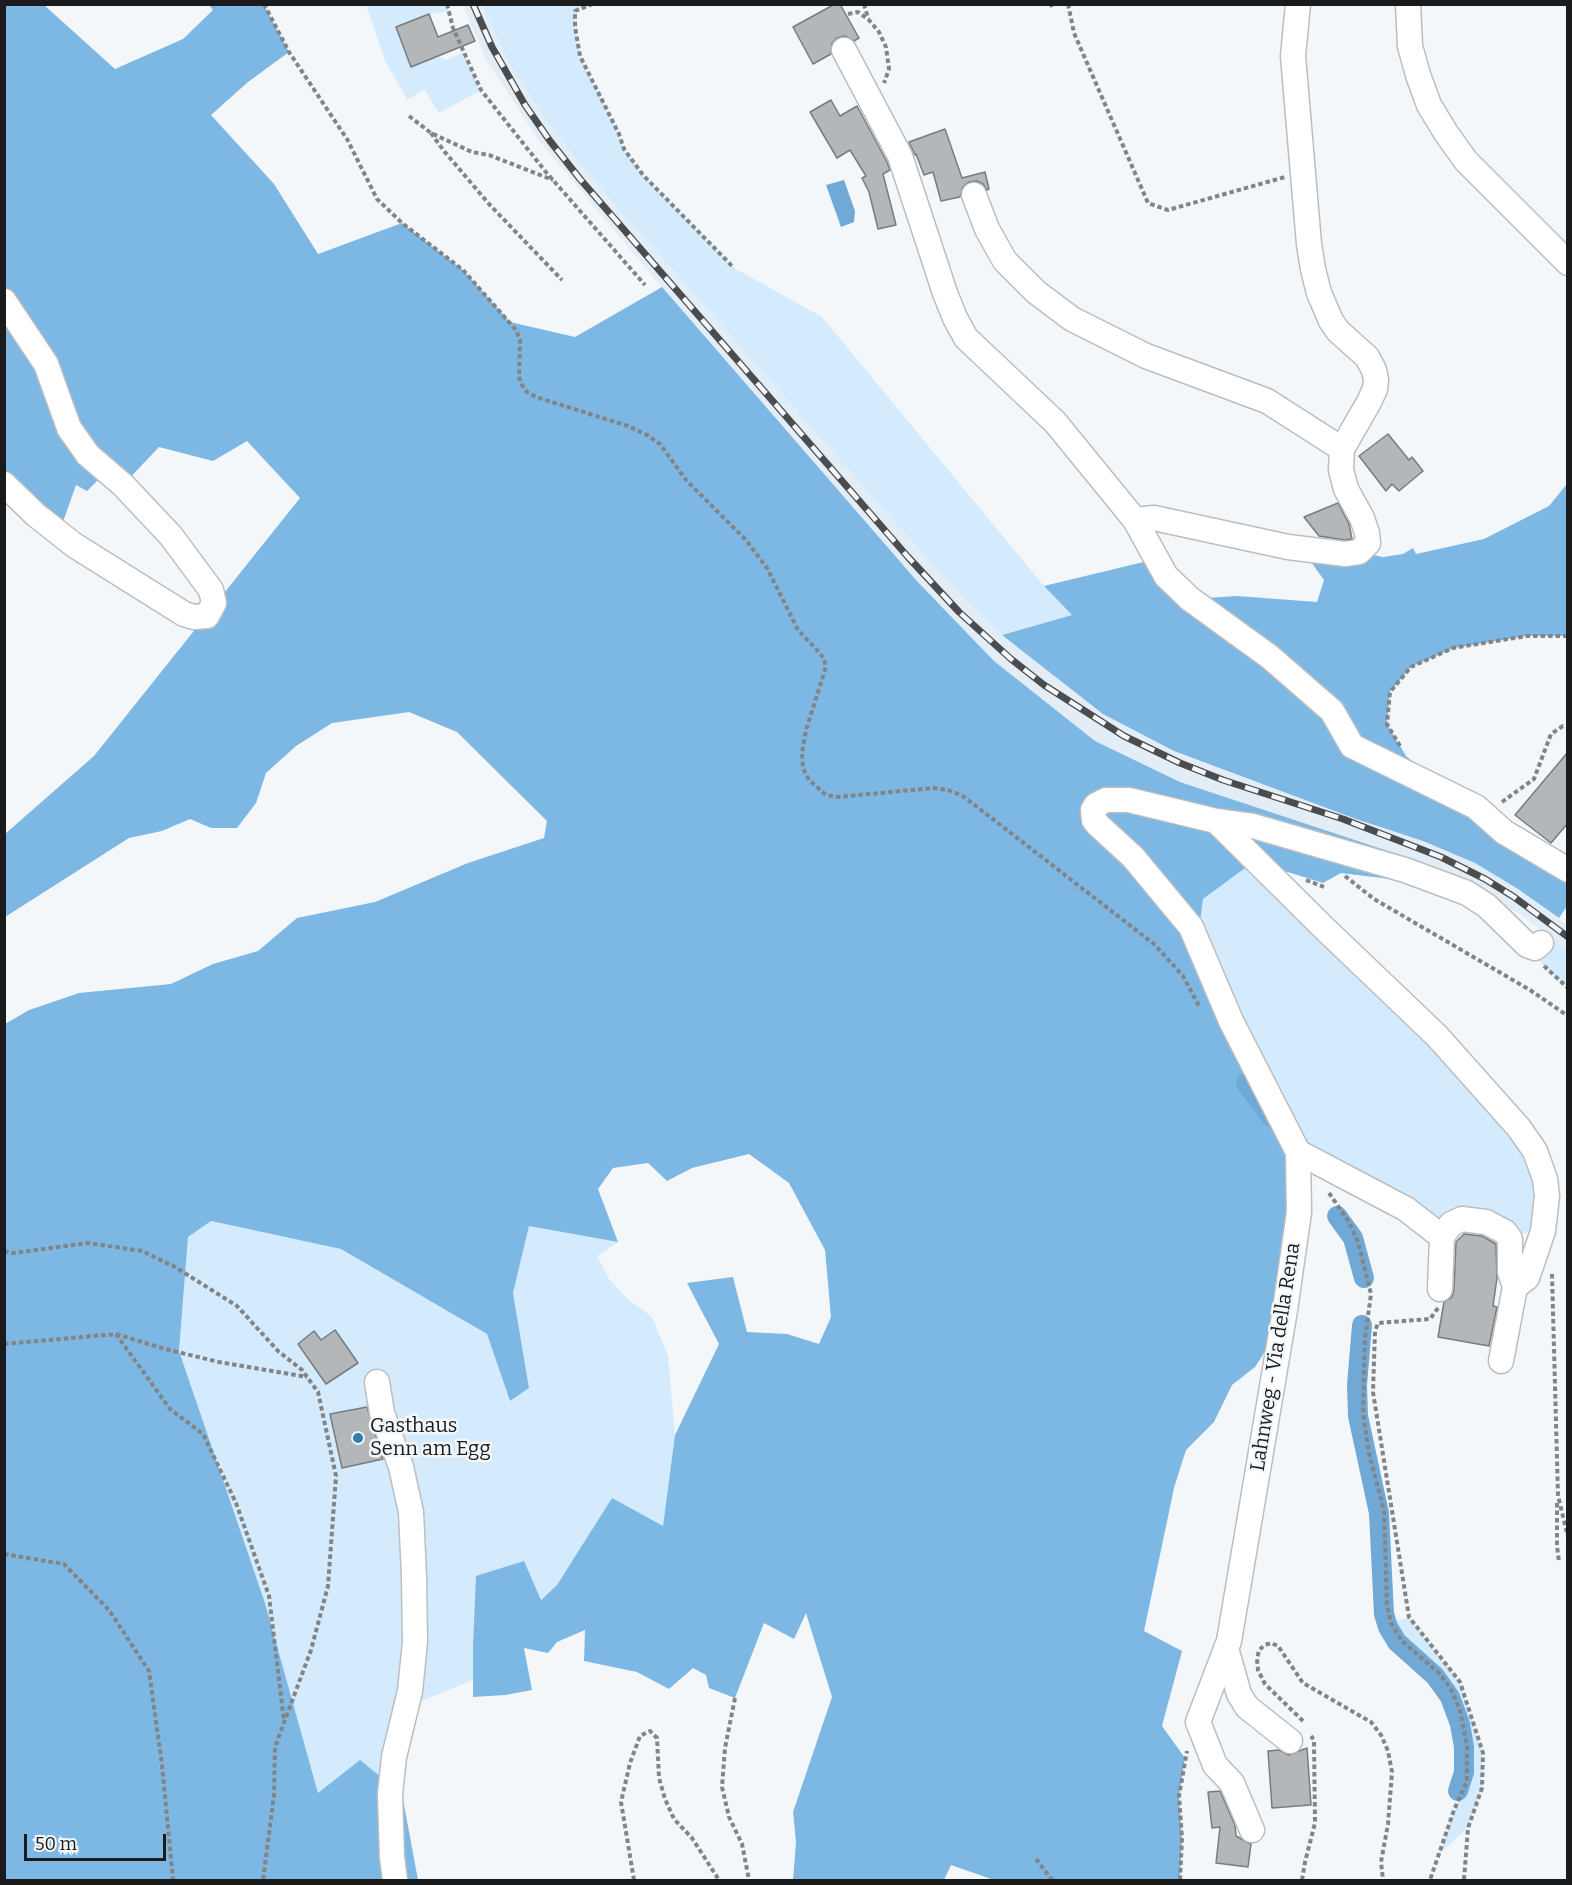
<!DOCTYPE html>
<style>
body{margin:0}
#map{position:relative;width:1572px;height:1885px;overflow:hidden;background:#f3f7fa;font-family:Bitter,serif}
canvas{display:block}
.frame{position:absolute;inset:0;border:6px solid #1a1b1c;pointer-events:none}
.scale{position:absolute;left:24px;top:1834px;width:142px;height:27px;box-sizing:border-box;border:3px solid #1a1b1c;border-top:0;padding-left:8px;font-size:18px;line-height:21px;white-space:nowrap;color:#1a1b1c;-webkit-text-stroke:4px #f3f7fa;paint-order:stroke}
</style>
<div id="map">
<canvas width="1572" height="1885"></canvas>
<div class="frame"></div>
<div class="scale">50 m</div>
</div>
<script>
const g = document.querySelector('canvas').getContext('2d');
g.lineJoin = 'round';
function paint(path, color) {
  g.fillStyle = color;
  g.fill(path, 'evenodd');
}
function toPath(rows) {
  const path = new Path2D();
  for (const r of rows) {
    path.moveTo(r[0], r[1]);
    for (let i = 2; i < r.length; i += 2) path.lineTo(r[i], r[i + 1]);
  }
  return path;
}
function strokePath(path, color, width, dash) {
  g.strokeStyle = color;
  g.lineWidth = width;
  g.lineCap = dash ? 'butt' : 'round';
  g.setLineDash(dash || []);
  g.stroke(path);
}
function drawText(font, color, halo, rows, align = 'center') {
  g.font = font + ' Bitter,serif';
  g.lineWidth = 5;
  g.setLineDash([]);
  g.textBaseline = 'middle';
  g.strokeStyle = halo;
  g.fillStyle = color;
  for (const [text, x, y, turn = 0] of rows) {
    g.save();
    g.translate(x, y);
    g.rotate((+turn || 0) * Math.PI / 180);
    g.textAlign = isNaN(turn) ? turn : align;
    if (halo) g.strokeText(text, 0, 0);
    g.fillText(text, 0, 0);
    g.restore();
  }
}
const built = toPath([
 [463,5,483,5,499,43,513,70,544,118,585,170,898,526,1002,635,1174,751,1356,819,1423,841,1475,863,1518,889,1567,925,1567,951,1524,917,1464,881,1400,855,1180,782,1095,741,994,661,916,580,691,322,540,142,486,60]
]);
const green = toPath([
 [366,5,447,5,449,11,429,14,396,27,411,66,439,56,446,60,464,52,481,90,439,113,424,89,407,100,385,60],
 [483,5,593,5,575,11,575,27,580,56,619,134,624,149,643,175,734,268,822,317,1044,586,1072,615,1001,635,981,615,898,526,585,170,544,118,513,70,499,43],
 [1256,860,1532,1153,1538,1231,1518,1234,1437,1228,1298,1152,1197,945,1203,899],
 [1547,935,1567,951,1567,988,1542,964,1527,945],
 [211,1221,341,1249,487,1334,510,1401,529,1388,513,1293,529,1226,618,1242,597,1256,609,1279,629,1300,652,1317,668,1356,675,1435,663,1527,612,1498,557,1585,540,1600,473,1647,473,1680,400,1710,388,1783,318,1793,265,1603,179,1351,188,1237],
 [1409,1617,1460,1682,1483,1753,1482,1788,1468,1828,1439,1854,1454,1810,1467,1781,1467,1746,1460,1710,1451,1689,1439,1673,1402,1641,1391,1623]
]);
const forest = toPath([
 [5,5,44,5,115,69,183,39,213,10,209,5,264,5,289,52,248,82,211,115,274,184,318,254,402,223,463,270,510,322,575,337,662,287,916,580,994,661,1095,741,1180,782,1400,855,1398,880,1341,873,1323,883,1288,872,1265,870,1256,860,1203,899,1197,945,1288,1128,1287,1318,1255,1367,1232,1385,1214,1422,1186,1450,1174,1488,1144,1631,1182,1651,1162,1726,1185,1758,1179,1796,1182,1838,1180,1880,994,1880,951,1865,944,1880,793,1880,796,1842,793,1812,832,1697,806,1613,794,1639,764,1623,735,1698,709,1688,706,1675,693,1668,669,1689,637,1672,584,1661,585,1630,557,1642,548,1653,524,1648,532,1690,505,1695,473,1697,473,1647,476,1576,524,1561,541,1600,557,1585,612,1498,663,1526,675,1435,719,1344,687,1283,733,1277,747,1332,787,1334,819,1344,831,1317,825,1250,789,1183,749,1154,692,1168,667,1181,648,1163,613,1168,598,1189,618,1242,529,1226,513,1293,529,1388,510,1401,487,1334,341,1249,211,1221,188,1237,179,1351,265,1603,318,1793,360,1760,402,1794,418,1880,5,1880,5,1024,29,1010,79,993,171,984,213,964,258,951,297,918,375,902,468,863,544,838,547,821,457,732,409,712,332,723,296,746,266,773,256,803,237,828,211,828,190,819,162,831,129,838,5,917,5,834,94,756,300,498,247,441,213,461,159,447,123,485,107,471,87,491,76,485,59,533,5,484],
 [1567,484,1567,636,1527,636,1454,648,1411,667,1390,692,1387,724,1406,756,1450,794,1567,870,1567,906,1559,918,1518,889,1475,863,1423,841,1356,819,1174,751,1103,714,1002,635,1072,615,1044,586,1156,559,1190,599,1237,596,1317,602,1324,580,1301,548,1359,552,1383,557,1403,554,1413,548,1416,554,1484,539,1549,506]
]);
const water = toPath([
 [844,180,855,211,854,222,841,227,826,185]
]);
const canal = toPath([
 [1246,1083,1271,1117],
 [1337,1216,1353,1238,1364,1278],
 [1362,1325,1357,1385,1358,1416,1379,1513,1384,1614,1388,1627,1397,1642,1435,1676,1450,1697,1460,1724,1464,1747,1464,1772,1458,1791]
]);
const building = toPath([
 [835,4,840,4,859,38,854,41,845,36,837,38,832,43,831,54,813,64,793,27,835,4],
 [429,14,438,37,468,25,475,41,411,67,396,27,429,14],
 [831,100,840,116,857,106,887,162,890,170,883,174,896,225,878,229,869,192,862,178,866,176,850,150,837,158,810,112,831,100],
 [945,129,962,178,985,172,989,189,987,190,983,184,977,181,969,182,963,187,960,197,941,201,933,172,924,175,916,154,915,155,909,142,945,129],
 [1388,434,1409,460,1412,457,1423,471,1399,491,1392,484,1386,491,1359,456,1388,434],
 [1338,503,1349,524,1352,539,1345,540,1319,536,1304,517,1338,503],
 [1568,752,1568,823,1551,843,1515,815,1568,752],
 [1464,1234,1482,1236,1496,1244,1497,1278,1493,1306,1497,1307,1489,1346,1438,1337,1444,1302,1452,1297,1454,1290,1456,1242,1464,1234],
 [335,1330,358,1363,326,1384,298,1344,314,1331,321,1340,335,1330],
 [367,1407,383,1459,342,1468,330,1414,367,1407],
 [1307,1748,1311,1805,1272,1808,1268,1751,1279,1750,1289,1755,1307,1748],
 [1220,1791,1235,1825,1236,1836,1251,1844,1248,1867,1216,1863,1220,1827,1212,1828,1208,1792,1220,1791]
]);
const path = toPath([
 [264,4,289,52,347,139,377,199,402,223,463,270,516,330,520,340,519,377,522,385,527,392,536,397,628,426,647,435,660,444,686,480,746,540,767,568,798,630,819,652,824,659,826,667,806,730,802,753,803,768,809,780,826,795,837,797,934,788,948,790,963,796,1154,944,1183,976,1199,1006],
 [447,4,453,28,481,90,545,171,645,285],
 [593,4,575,11,575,27,580,56,619,134,624,149,643,175,734,268],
 [864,4,868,18],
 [1051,4,1052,7],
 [1068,4,1074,33,1148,203,1168,210,1285,177],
 [848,14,858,12,869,20,879,32,886,47,889,69,884,83],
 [409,116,431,133,472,152,489,155,553,180],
 [431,133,444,151,489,204,562,280],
 [1400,746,1387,724,1390,692,1411,667,1453,648,1527,636,1568,636],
 [1502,802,1534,779,1551,734,1563,726,1568,727],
 [1345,876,1374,899,1530,990,1568,1016],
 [1306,880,1324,887],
 [1544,966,1568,988],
 [1329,1193,1349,1222,1358,1242,1371,1294,1365,1338,1363,1413,1369,1453,1384,1511,1387,1605,1391,1623,1402,1641,1439,1673,1451,1689,1460,1710,1467,1746,1467,1781,1454,1810,1430,1880],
 [4,1251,13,1253,88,1243,142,1251,175,1267,237,1306,278,1351,302,1370,318,1392,336,1476,328,1586,311,1650,275,1747,274,1795,263,1880],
 [1552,1274,1558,1496,1568,1537],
 [1438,1308,1430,1319,1378,1323,1375,1331,1373,1392,1409,1617,1460,1682,1483,1753,1482,1788,1468,1828,1464,1880],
 [116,1334,170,1409,203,1434,236,1503,269,1596,284,1721],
 [4,1344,116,1334,165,1349,219,1362,307,1377],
 [1557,1503,1557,1546,1559,1562],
 [4,1554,64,1564,109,1610,149,1671,162,1765,173,1880],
 [735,1698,725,1748,722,1787,729,1817,742,1844,749,1880],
 [1303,1721,1265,1684,1258,1670,1257,1659,1259,1650,1265,1645,1271,1643,1278,1646,1303,1683,1371,1722,1381,1735,1388,1751,1392,1772,1388,1824,1381,1862,1383,1880],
 [1036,1859,1052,1880],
 [634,1880,621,1802,630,1763,640,1736,650,1731,657,1738,659,1778,665,1799,674,1819,692,1838,719,1880],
 [1180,1880,1182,1838,1179,1796,1187,1751],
 [1302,1880,1305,1862,1315,1823,1314,1740,1311,1736]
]);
const minor = toPath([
 [1298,4,1293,56,1309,244,1313,269,1319,293,1331,321,1338,331,1367,357,1374,370,1376,380,1375,389,1369,402,1342,449,1341,470,1346,489,1362,518,1367,533,1368,543,1359,552,1345,554,1288,547,1154,518,1135,520,1166,576,1190,599,1270,657,1332,711,1352,746,1476,807,1504,832,1568,870],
 [1408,4,1410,46,1418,75,1429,105,1446,133,1466,161,1568,263],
 [844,50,900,156,945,293,955,318,966,338,1055,422,1135,520],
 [974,195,987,229,1005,261,1036,292,1072,319,1146,356,1267,401,1342,449],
 [4,301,46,364,69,428,88,455,123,485,171,536,211,590,214,603,207,616,194,617,184,614,74,545,36,515,4,484],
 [1216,821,1325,929,1437,1036,1519,1128,1535,1151,1545,1179,1547,1196,1543,1231,1527,1278,1515,1287],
 [1298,1152,1406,1209,1442,1237],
 [1440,1289,1442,1237,1451,1224,1462,1219,1486,1222,1505,1232,1510,1239,1510,1272,1515,1287,1501,1361],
 [377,1382,382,1413,401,1467,411,1512,414,1576,415,1642,410,1691,394,1757,390,1794,392,1857,395,1880],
 [1226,1648,1239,1694,1247,1707,1290,1741],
 [1252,1830,1232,1783,1215,1765,1198,1722,1229,1641,1285,1310,1299,1212,1298,1152,1231,1021,1191,927,1133,857,1098,825,1094,820,1093,810,1096,805,1106,800,1129,800,1216,821,1253,826,1405,870,1467,893,1487,906,1527,945,1535,948,1541,943]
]);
const rail = toPath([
 [473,4,492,47,525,105,550,141,580,179,908,557,959,612,1011,659,1044,685,1124,736,1180,763,1223,780,1343,819,1441,857,1485,879,1514,897,1568,937]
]);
const markers = [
 [358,1438,6,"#337db1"]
];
const streetNames = [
 ["Lahnweg - Via della Rena",1276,1357,-81]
];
const poiNames = [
 ["Gasthaus",370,1426],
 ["Senn am Egg",370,1449]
];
paint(built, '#e3edf6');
paint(green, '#d4ebfd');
paint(forest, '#7db7e3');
paint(water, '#70a9d5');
strokePath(canal, '#70a9d5', 20);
paint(building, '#b3b7ba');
strokePath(building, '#787c7f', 1.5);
strokePath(minor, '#bbbec1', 27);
strokePath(path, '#828486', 4, [4.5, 3]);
strokePath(minor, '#fff', 24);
strokePath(rail, '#4b4c4e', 7);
strokePath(rail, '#f3f7fa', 4.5, [14]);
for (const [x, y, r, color] of markers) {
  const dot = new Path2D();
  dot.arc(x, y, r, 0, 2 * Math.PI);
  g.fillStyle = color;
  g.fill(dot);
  strokePath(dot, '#f3f7fa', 2);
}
drawText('20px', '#1a1b1c', '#f3f7fa', streetNames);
drawText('20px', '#1a1b1c', '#f3f7fa', poiNames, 'left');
</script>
